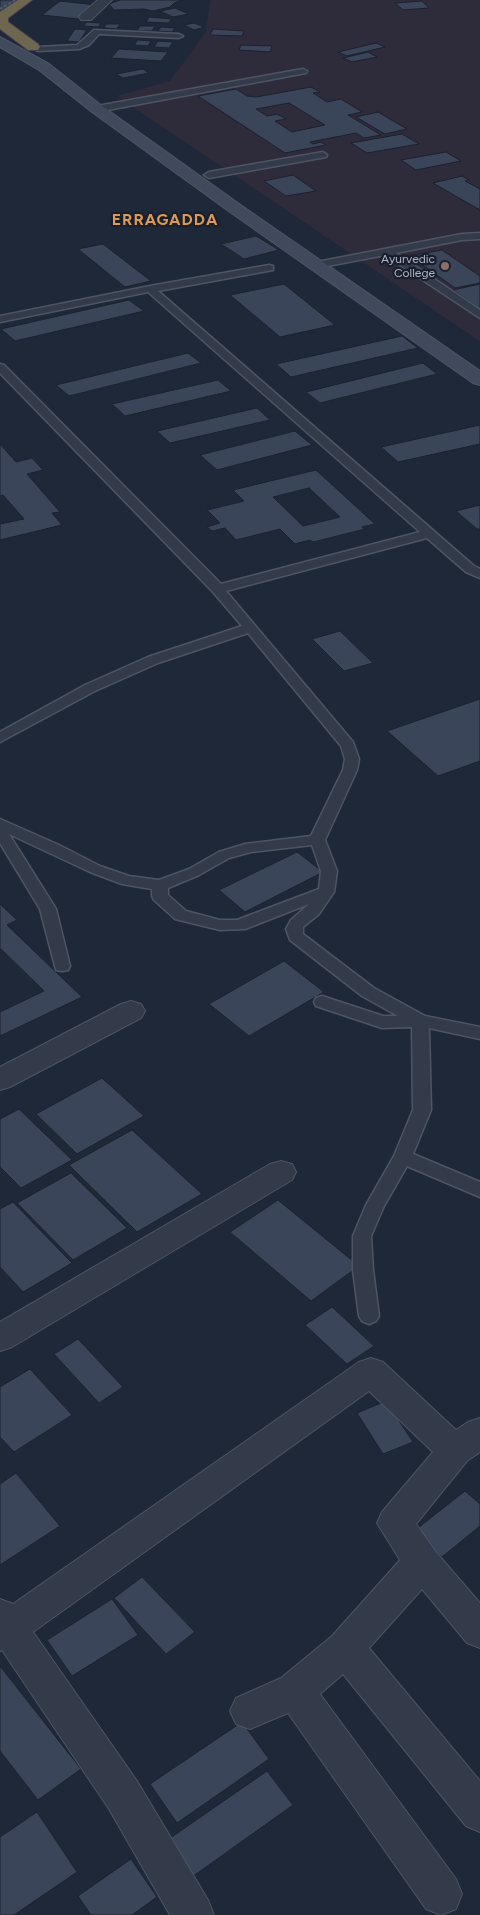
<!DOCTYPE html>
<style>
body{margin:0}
canvas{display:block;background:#1f2839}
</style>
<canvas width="480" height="1915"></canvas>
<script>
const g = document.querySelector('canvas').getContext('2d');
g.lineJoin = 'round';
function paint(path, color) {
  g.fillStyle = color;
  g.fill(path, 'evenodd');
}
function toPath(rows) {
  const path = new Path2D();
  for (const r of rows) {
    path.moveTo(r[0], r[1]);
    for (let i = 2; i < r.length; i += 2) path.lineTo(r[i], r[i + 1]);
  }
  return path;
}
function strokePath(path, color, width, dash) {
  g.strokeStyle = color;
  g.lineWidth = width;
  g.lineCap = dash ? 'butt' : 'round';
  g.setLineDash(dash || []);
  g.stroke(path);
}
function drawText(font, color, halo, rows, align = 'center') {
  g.font = font + ' Figtree,sans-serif';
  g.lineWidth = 4.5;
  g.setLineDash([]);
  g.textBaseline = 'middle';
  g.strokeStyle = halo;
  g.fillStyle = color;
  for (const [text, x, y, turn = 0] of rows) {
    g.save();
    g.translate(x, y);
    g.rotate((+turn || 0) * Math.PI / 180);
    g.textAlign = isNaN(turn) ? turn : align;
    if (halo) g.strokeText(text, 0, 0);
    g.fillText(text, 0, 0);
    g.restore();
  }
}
const medical = toPath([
 [210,0,480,0,480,341,117,96,170,81,206,32]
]);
const building = toPath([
 [0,0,32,0,0,19,0,0],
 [120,0,183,0,174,3,170,7,153,11,144,9,114,10,109,4,120,0],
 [60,1,96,5,79,19,42,15,60,1],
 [422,1,429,8,403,10,395,3,422,1],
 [175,8,189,14,173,17,160,11,175,8],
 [149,17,172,19,168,23,146,22,149,17],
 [86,22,101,23,98,27,84,26,86,22],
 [194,23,204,27,194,30,184,25,194,23],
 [106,24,120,24,117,29,104,28,106,24],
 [140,26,155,26,152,31,137,31,140,26],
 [161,27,175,28,172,32,158,31,161,27],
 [75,29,87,30,79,42,67,41,75,29],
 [213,29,244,31,242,36,210,35,213,29],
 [138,40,151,41,148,46,134,45,138,40],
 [158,41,173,42,169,48,154,47,158,41],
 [376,43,385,47,347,56,338,52,376,43],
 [241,45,272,46,270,52,239,50,241,45],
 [119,49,168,52,161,61,111,58,119,49],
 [368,52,377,57,352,62,343,58,368,52],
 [143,69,149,73,123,78,116,74,143,69],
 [311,87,320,92,313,93,327,102,341,99,362,112,348,115,381,135,364,138,356,133,310,142,313,144,321,142,326,145,285,153,198,96,236,89,247,96,256,97,311,87],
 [289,103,325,125,292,132,275,121,286,119,277,114,267,116,256,109,289,103],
 [378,112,407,129,385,134,356,117,378,112],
 [402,134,419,144,367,153,351,143,402,134],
 [446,152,461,161,416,170,401,160,446,152],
 [293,175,316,191,286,196,264,181,293,175],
 [462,176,469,180,465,181,480,189,480,210,433,183,462,176],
 [256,236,279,250,244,259,221,244,256,236],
 [103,244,151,281,125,287,78,249,103,244],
 [442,250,480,276,480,283,455,288,410,256,442,250],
 [284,284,335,325,280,337,230,295,284,284],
 [480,284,480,309,453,290,480,284],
 [129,300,144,311,15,341,1,329,129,300],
 [402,336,418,348,291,377,276,364,402,336],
 [188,353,201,363,69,396,56,385,188,353],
 [423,363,437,374,320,403,306,392,423,363],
 [218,380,231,391,125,416,112,404,218,380],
 [257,408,270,420,170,443,157,431,257,408],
 [480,425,480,444,398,462,381,447,480,425],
 [295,431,312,445,217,470,200,455,295,431],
 [0,444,16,462,32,458,43,470,27,474,60,512,52,513,62,525,0,540,0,524,24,519,3,495,0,496,0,444],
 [316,470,375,524,362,527,365,529,313,542,310,540,295,544,280,529,236,540,225,528,212,531,207,527,220,523,207,510,244,501,233,490,316,470],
 [309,488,340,517,303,526,273,497,309,488],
 [480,505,480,529,477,529,456,511,480,505],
 [340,631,373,663,344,671,312,639,340,631],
 [480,699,480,761,438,776,387,731,480,699],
 [297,852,323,872,245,912,219,890,297,852],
 [0,904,17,920,7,925,82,997,0,1036,0,1012,44,991,0,948,0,904],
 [284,961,324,992,249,1036,209,1004,284,961],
 [102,1078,144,1116,77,1154,36,1114,102,1078],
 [19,1109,72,1160,21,1188,0,1167,0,1119,19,1109],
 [132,1130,202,1194,137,1232,69,1165,132,1130],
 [71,1173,127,1228,73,1260,17,1203,71,1173],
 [278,1200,359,1266,311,1301,230,1232,278,1200],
 [13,1202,72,1263,23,1292,0,1267,0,1209,13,1202],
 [332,1307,374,1346,347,1364,305,1325,332,1307],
 [78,1339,123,1387,99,1403,54,1354,78,1339],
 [30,1369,72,1415,14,1452,0,1437,0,1387,30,1369],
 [386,1401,413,1442,383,1454,357,1413,386,1401],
 [16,1473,60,1526,0,1565,0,1484,16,1473],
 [465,1491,480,1504,480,1526,442,1557,414,1531,465,1491],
 [142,1577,195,1632,166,1654,114,1598,142,1577],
 [112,1599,138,1635,72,1676,47,1640,112,1599],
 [0,1666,81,1769,38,1800,0,1751,0,1666],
 [242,1722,269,1759,177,1823,150,1784,242,1722],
 [267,1771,293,1805,192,1877,166,1841,267,1771],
 [37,1812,77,1872,14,1915,0,1915,0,1837,37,1812],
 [131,1859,157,1897,132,1915,91,1915,78,1896,131,1859]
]);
const lane = toPath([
 [94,30,179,34,183,36,179,38,99,34,89,45,79,49,38,51,34,49,38,47,77,45,94,30],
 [303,69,307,71,306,73,97,112,93,109,97,106,303,69],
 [323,152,327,155,326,157,209,178,204,175,209,172,323,152],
 [480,233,480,239,462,240,396,253,480,310,480,318,385,255,317,268,312,265,317,262,462,234,480,233],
 [269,265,273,266,273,270,158,291,474,566,480,569,480,578,466,572,427,538,226,591,353,742,359,759,357,770,325,840,337,871,334,892,319,914,303,927,303,934,374,988,425,1016,480,1027,480,1039,429,1028,431,1110,413,1154,480,1182,480,1197,407,1166,384,1206,371,1236,373,1270,379,1316,376,1321,369,1324,362,1321,359,1316,353,1270,353,1236,366,1205,394,1156,413,1110,412,1027,382,1028,316,1006,314,1002,316,998,322,996,383,1016,398,1016,362,996,290,940,286,929,291,920,309,904,245,929,220,930,175,919,154,900,152,896,152,889,122,884,90,872,9,834,56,909,70,966,68,970,62,971,56,970,40,909,0,843,0,819,59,845,100,866,129,876,159,880,189,869,219,852,245,844,311,836,343,770,345,759,341,746,248,633,158,663,95,691,0,742,0,732,85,685,148,657,242,626,213,592,0,373,0,364,4,365,221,584,420,532,148,292,0,322,0,316,150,286,269,265],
 [312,845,321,871,319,889,237,920,220,920,186,911,168,895,168,888,199,875,229,858,251,852,312,845]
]);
const street = toPath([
 [98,0,112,0,91,20,81,20,79,17,81,14,98,0],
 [131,1001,141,1004,145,1011,141,1018,10,1087,0,1090,0,1067,121,1004,131,1001],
 [281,1161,292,1164,296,1172,292,1180,12,1347,0,1351,0,1322,270,1164,281,1161],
 [371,1358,383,1362,456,1430,468,1422,480,1418,480,1452,467,1461,416,1524,435,1551,480,1603,480,1648,467,1643,422,1589,369,1648,480,1781,480,1832,466,1826,343,1674,320,1694,456,1879,462,1894,456,1909,441,1915,426,1909,288,1713,250,1729,236,1724,230,1711,236,1698,281,1678,332,1636,400,1560,377,1523,382,1512,433,1452,369,1391,33,1632,137,1781,208,1900,214,1915,170,1915,109,1809,2,1650,0,1651,0,1599,13,1604,359,1362,371,1358]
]);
const secondary = toPath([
 [0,37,49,64,102,106,242,206,480,371,480,385,473,383,230,212,92,112,39,70,0,47,0,37]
]);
const highway = toPath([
 [18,0,32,0,8,18,8,22,38,44,40,47,38,50,28,50,0,29,0,12,18,0]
]);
const rail = toPath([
 [0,9,15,0]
]);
const markers = [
 [445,266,5,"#8d6e63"]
];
const farPoinames = [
 ["Ayurvedic",435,259],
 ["College",435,273]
];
const farDistrictnames = [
 ["ERRAGADDA",165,220]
];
paint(medical, '#2e2b3a');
paint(building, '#3b4559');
strokePath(building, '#1b2130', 1);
strokePath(lane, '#4d5564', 3);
strokePath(street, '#4d5564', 2);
strokePath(secondary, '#4d5564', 2);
strokePath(highway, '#3b4251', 2);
paint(lane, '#333a49');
paint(street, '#333a49');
paint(secondary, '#41495c');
paint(highway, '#6f6650');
strokePath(rail, '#555e70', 2, [2.5, 2.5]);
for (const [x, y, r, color] of markers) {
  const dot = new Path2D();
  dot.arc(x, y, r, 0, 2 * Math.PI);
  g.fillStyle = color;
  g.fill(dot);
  strokePath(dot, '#191f2d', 2);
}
drawText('12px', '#adb5c6', '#191f2d', farPoinames, 'right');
g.letterSpacing = '1px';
drawText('bold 16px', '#d89a56', '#191f2d', farDistrictnames);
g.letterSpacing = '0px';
</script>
